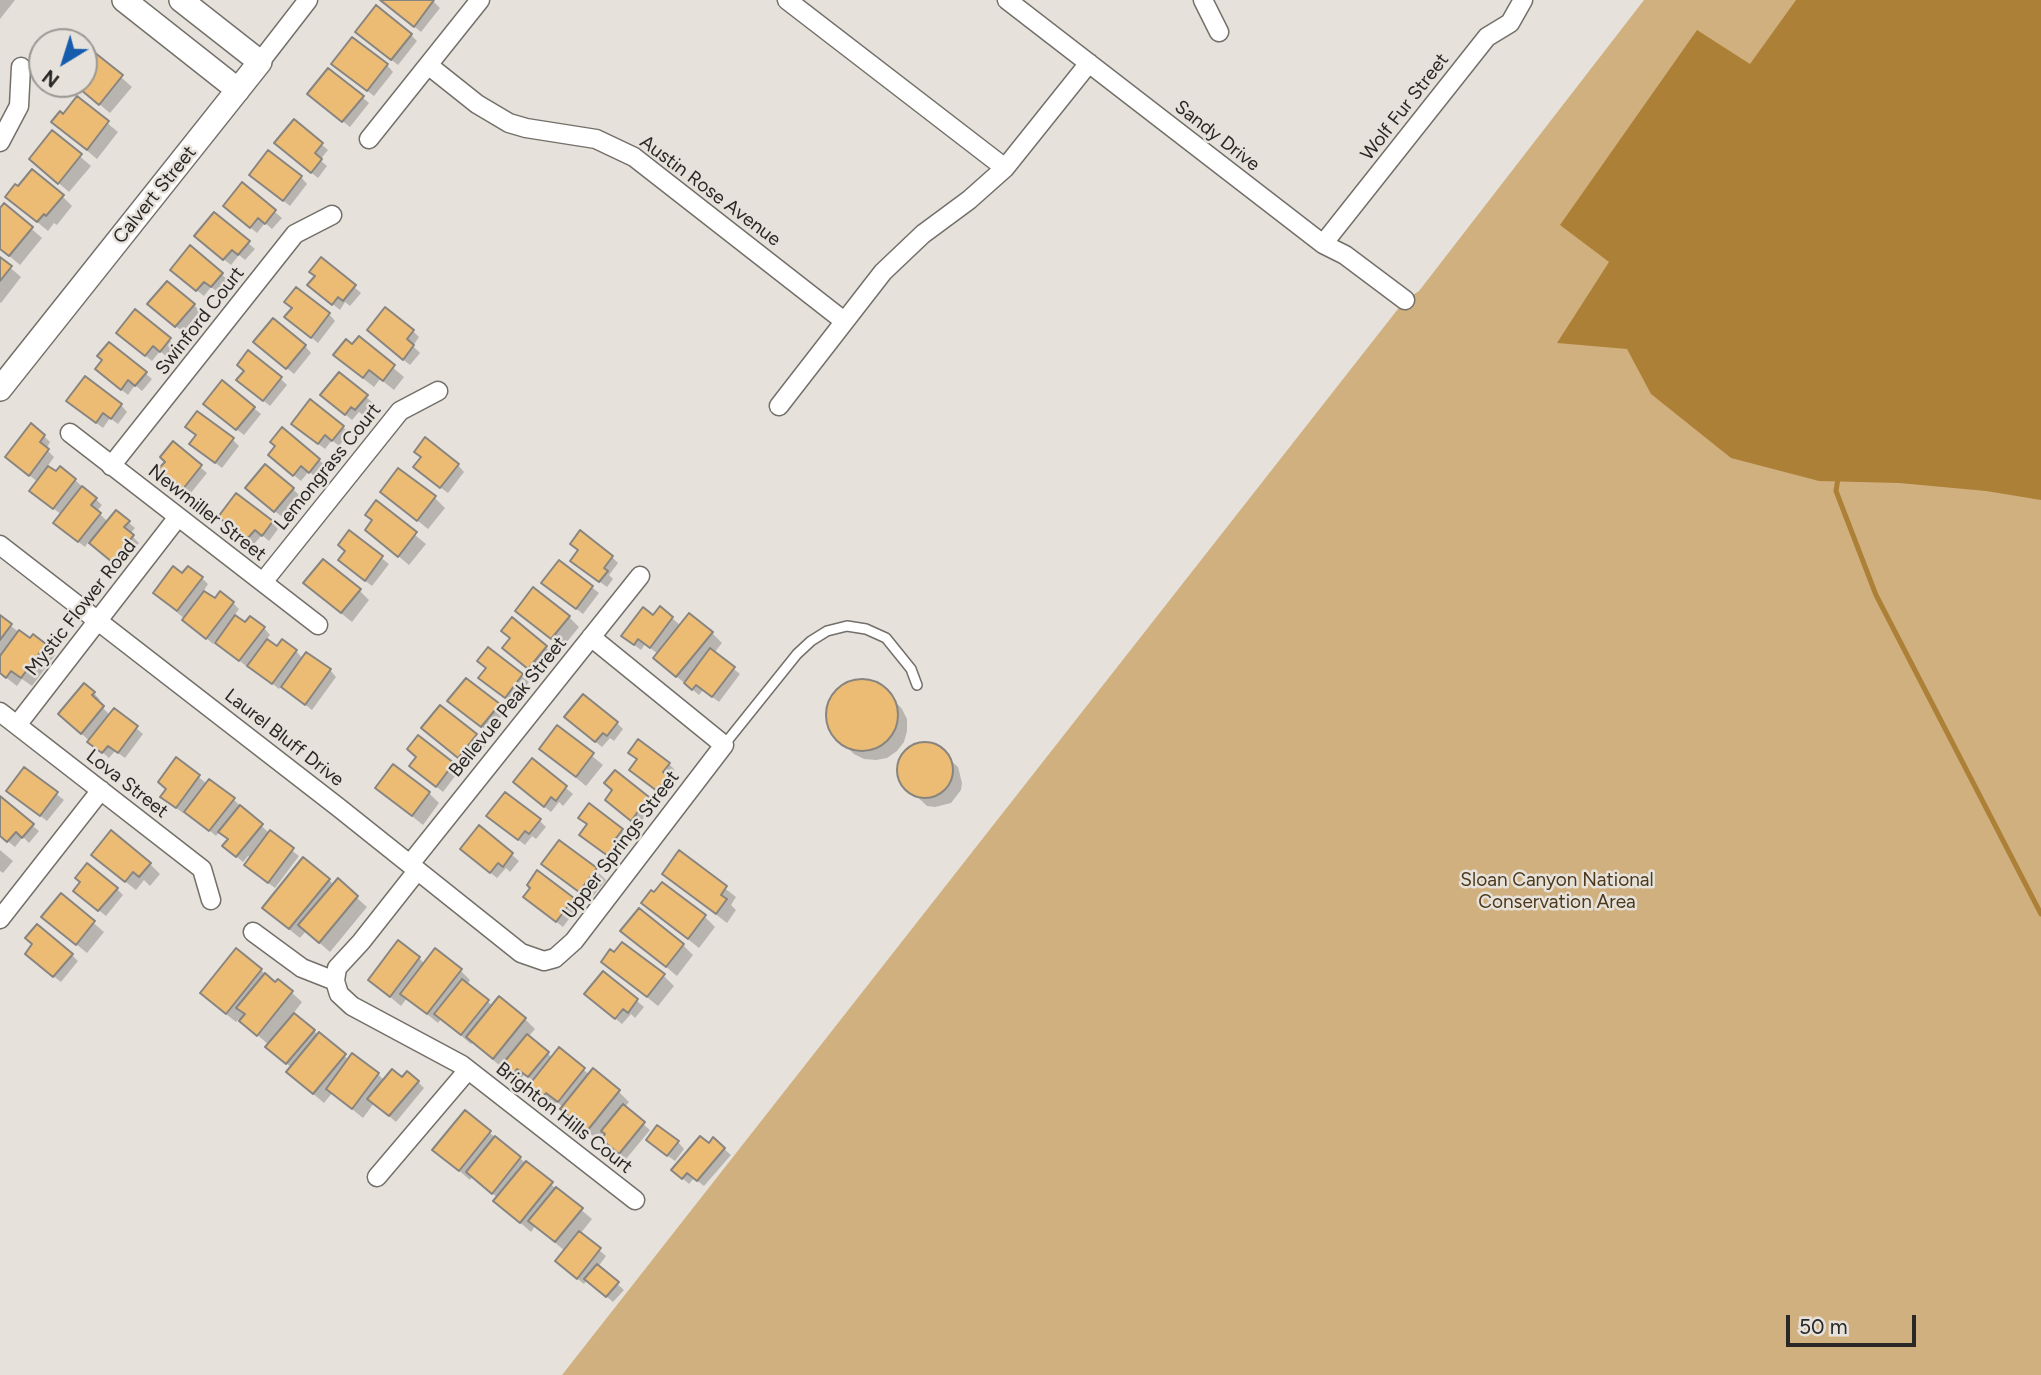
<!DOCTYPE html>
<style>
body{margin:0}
#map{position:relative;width:2041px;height:1375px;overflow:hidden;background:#e6e2db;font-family:Figtree,sans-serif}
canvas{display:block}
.north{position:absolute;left:28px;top:28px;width:70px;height:70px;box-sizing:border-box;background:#e6e2db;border:2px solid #9b9893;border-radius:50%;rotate:218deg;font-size:19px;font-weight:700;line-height:28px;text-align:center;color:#2a2826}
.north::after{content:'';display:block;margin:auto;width:24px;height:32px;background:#165cac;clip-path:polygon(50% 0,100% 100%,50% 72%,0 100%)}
.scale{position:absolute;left:1786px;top:1315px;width:130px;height:32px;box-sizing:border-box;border:4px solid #2a2826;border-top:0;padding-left:9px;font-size:21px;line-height:24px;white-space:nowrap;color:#2a2826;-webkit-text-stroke:5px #e6e2db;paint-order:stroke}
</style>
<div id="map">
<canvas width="2041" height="1375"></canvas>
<div class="north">N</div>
<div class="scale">50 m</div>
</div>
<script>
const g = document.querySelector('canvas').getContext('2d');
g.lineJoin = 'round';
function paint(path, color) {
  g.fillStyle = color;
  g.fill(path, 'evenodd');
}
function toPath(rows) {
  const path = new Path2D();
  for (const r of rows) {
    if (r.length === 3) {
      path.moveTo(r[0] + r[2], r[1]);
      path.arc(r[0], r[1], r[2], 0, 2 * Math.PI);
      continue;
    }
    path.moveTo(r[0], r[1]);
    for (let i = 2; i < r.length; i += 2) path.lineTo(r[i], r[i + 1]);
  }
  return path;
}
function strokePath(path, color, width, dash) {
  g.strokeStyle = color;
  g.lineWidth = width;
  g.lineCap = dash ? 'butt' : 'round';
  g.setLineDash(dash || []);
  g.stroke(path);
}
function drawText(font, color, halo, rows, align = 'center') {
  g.font = font + ' Figtree,sans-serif';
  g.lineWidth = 5;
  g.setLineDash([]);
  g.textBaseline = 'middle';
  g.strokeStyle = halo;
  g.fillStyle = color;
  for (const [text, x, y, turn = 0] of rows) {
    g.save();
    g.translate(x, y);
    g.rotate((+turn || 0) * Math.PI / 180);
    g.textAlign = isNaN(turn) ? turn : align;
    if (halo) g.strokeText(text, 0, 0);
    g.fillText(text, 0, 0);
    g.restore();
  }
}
const green = toPath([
 [1644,0,2041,0,2041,1375,562,1375,1405,300,1419,291]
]);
const water = toPath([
 [1796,0,2041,0,2041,500,1986,491,1899,483,1819,481,1731,458,1651,394,1627,349,1557,343,1609,262,1560,225,1697,30,1750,64]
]);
const shadow = toPath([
 [0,0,15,0,0,19],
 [382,0,432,0,440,8,421,32],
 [411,35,417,41,398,65,364,38],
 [95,54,132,87,110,113,75,84,84,84,84,76,94,64],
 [387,65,393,72,374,96,340,70],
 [362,97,369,103,350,127,316,100],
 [78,99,118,132,97,159,53,122,64,116],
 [53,133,91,166,69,192,31,159],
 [321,144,328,150,320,160,327,166,318,178,283,150],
 [301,177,307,184,290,206,258,181],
 [243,185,282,218,272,229,265,223,257,233,232,212],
 [18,188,62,196,72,206,57,225,54,223,48,231,18,206],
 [4,205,42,238,20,265,0,248,0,210],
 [203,243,248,243,255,249,245,260,239,255,231,265],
 [0,259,21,277,1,303,0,302],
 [321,259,361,293,350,306,345,302,340,310,316,291,316,276],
 [221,274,228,280,218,292,211,287,204,296,179,276],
 [194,305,200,311,183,332,156,310],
 [135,311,176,346,167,357,160,351,152,361,124,339],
 [329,314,335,321,318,343,293,323],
 [413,331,419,337,413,346,420,353,410,365,375,337],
 [359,339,404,377,394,390,380,379,374,387,346,365],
 [305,346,311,353,294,374,262,348],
 [145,373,152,379,142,391,135,385,128,395,103,375],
 [281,379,287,385,270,406,245,386],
 [223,383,261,414,244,435,212,410],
 [366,397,373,403,363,415,359,412,352,420,329,401],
 [121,405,127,412,118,424,110,418,103,428,75,407],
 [343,427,349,433,339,446,332,440,325,449,300,430],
 [44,436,50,442,46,449,54,457,47,467,56,474,60,469,75,480,102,505,97,511,108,522,128,522,135,528,130,534,139,543,119,567,89,541,85,547,62,529,62,515,38,497,38,482,13,463],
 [233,440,239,446,222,468,191,444],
 [173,444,207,473,190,494,167,476,167,462],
 [277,446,319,460,326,466,316,478,309,471,301,481,276,461],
 [458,465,464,472,448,493,422,474],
 [293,489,299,495,282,517,254,494],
 [382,492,435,498,445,508,428,529],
 [376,503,426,544,409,565,367,530,374,521],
 [220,517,272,522,278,529,269,541,262,535,254,544],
 [350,533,389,564,372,586,346,566],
 [572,544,612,557,618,563,609,575,613,579,607,587,579,567,579,551],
 [559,562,599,593,583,614,543,583],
 [183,576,202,578,208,584,203,592,215,601,233,603,239,609,234,616,245,625,264,628,270,635,266,640,277,648,296,651,303,659,330,670,336,677,312,710,281,686,279,689,248,664,246,666,215,641,213,644,155,593],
 [359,590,369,600,352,622,316,593],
 [569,617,579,627,562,648,527,620],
 [653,617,672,618,681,626,712,633,722,643,714,653,740,674,719,702,703,690,699,695,665,667,658,654,645,644,641,650,630,642],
 [0,618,31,641,34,637,55,655,32,686,22,679,17,686,0,673],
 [511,639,545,647,552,653,535,674,510,654],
 [488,650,529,682,512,703,487,684],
 [863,681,873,683,884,689,902,709,907,719,907,731,904,742,897,751,887,758,876,760,864,759,854,754,835,736,828,715,829,705,842,687,852,682],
 [94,693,100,700,97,702,110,715,114,710,143,734,125,758,115,751,109,758,67,721],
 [499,705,505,711,489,732,456,708],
 [440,707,486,745,469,766,434,738],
 [572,723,617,723,623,729,614,741,610,738,602,747],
 [557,727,603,765,586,786,541,749],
 [916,746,934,746,958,767,962,783,961,790,951,803,935,807,927,806,903,783,899,766,902,757],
 [418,757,453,765,459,771,443,792,411,766],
 [177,759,207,784,233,799,269,833,299,856,275,888,252,871,251,858,248,856,243,862,231,852,230,840,220,831,216,836,185,810,183,813,169,803,168,790],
 [532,760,573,794,563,806,559,802,551,812,521,788],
 [638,760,669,764,675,770,668,779,673,784,664,796,638,776],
 [25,769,64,800,47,821,15,797],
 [615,772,654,805,638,826,613,806],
 [377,788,429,793,439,803,423,825],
 [0,799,39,831,29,843,23,837,15,847,0,835],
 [589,806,628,837,619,849,622,853,615,861,588,841],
 [539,820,546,827,536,839,532,836,525,845,495,822],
 [480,827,519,861,510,872,506,868,497,878,468,855],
 [0,850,13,861,3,873,0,871],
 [680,853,736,897,731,905,736,910,727,923,664,874],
 [150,864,160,874,150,886,144,880,136,890,104,865],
 [544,864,596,870,606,880,589,901],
 [329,880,334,885,338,881,367,907,330,952,306,931,300,938,275,918],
 [82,883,117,889,123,895,106,916,82,897],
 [61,895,104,932,87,953,54,926],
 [573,899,579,905,563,927,532,903],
 [643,903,705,917,715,927,699,948],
 [623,931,683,945,693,955,677,976],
 [614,954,664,976,674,986,658,1006,603,962],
 [72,955,78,961,61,982,33,960],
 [419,958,425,964,460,970,470,980,467,985,493,1006,525,1019,535,1029,528,1037,553,1058,559,1050,590,1075,594,1071,619,1092,629,1102,624,1108,650,1130,626,1159,609,1145,604,1132,598,1140,572,1119,563,1107,557,1102,554,1106,541,1095,534,1082,525,1074,518,1082,473,1042,471,1044,441,1019,438,1023,407,998,401,1006,370,980],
 [261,970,276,985,279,981,302,1002,293,1014,349,1060,378,1074,385,1081,402,1079,418,1082,424,1088,396,1122,374,1103,363,1118,332,1093,324,1103,299,1082,292,1068,274,1053,269,1045,239,1019,236,1022,212,1003],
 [604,973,644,1007,635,1018,631,1014,622,1024,593,1000],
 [465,1112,592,1219,580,1234,606,1256,598,1267,624,1290,613,1302,587,1280,584,1284,563,1267,565,1251,535,1226,531,1232,495,1201,498,1198,472,1177,470,1180,435,1150],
 [714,1140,731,1155,704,1186,694,1178,689,1184,680,1176],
 [678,1142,684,1149,675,1161,654,1146]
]);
const stream = toPath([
 [1838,478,1836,491,1876,595,2041,914]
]);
const building = toPath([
 [380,0,434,0,414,27,380,0],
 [376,5,412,34,391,60,355,32,376,5],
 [352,37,388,64,367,91,331,64,352,37],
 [94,52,123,75,99,105,74,84,84,84,84,74,92,64,88,60,94,52],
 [328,68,364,96,342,122,307,94,328,68],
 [77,96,109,121,87,150,51,122,60,111,63,114,77,96],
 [294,119,323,143,315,153,322,159,311,173,274,143,294,119],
 [52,130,82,154,58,184,29,159,52,130],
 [268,150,302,176,283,201,249,175,268,150],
 [32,169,64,195,46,216,44,214,37,222,5,197,15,184,18,186,32,169],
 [242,182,276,210,265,224,258,218,250,228,223,206,242,182],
 [4,203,33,227,9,256,0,249,0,208,4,203],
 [214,212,250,241,238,255,232,250,223,260,194,236,214,212],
 [190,245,223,273,211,287,204,282,196,291,170,270,190,245],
 [0,257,12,266,0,281,0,257],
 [321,257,356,285,343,301,338,297,332,305,307,285,315,276,309,272,321,257],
 [167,281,195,304,175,327,147,304,167,281],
 [296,287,330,313,311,338,284,317,292,308,284,302,296,287],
 [385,307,414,330,407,339,414,345,403,360,367,330,385,307],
 [135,309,171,338,160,352,153,346,145,356,116,333,135,309],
 [273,318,306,345,286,369,253,342,273,318],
 [359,336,395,365,383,381,369,370,363,378,333,355,346,339,352,344,359,336],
 [109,342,147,372,135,386,128,380,121,390,95,369,102,360,97,356,109,342],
 [248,350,282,377,263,401,236,380,244,371,237,365,248,350],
 [339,372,368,395,355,410,351,407,345,415,320,395,339,372],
 [85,376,122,404,111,419,103,413,96,423,66,401,85,376],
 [222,380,255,407,236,430,203,404,222,380],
 [310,399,344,426,332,441,325,435,318,444,291,424,310,399],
 [197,411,234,438,215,463,189,444,196,435,185,427,197,411],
 [31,423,45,435,40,442,49,449,29,476,5,457,31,423],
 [282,427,320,459,309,473,301,466,293,476,268,455,275,446,270,442,282,427],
 [425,437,459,464,440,488,413,467,421,457,414,452,425,437],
 [173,441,202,465,183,489,158,469,165,462,160,457,173,441],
 [265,464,294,488,274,512,245,488,265,464],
 [48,466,56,471,60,466,76,479,53,509,29,491,48,466],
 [398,468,436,496,417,521,380,492,398,468],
 [82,486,97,498,91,505,101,513,78,542,53,523,82,486],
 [236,493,273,521,262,536,255,530,247,539,218,517,236,493],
 [376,500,417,532,398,557,365,530,372,520,365,515,376,500],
 [116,510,130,521,124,527,134,535,112,562,89,543,116,510],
 [349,530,383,556,365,581,338,560,345,551,338,545,349,530],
 [580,530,613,556,604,568,608,571,599,582,570,561,578,550,570,544,580,530],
 [323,559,361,589,341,613,303,583,323,559],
 [559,560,593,586,576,609,541,583,559,560],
 [173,566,182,573,188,566,203,577,177,611,153,593,173,566],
 [533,587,570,616,551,639,515,611,533,587],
 [204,591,215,598,220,591,234,602,206,639,182,620,204,591],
 [660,606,673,617,650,648,638,639,634,645,621,636,643,607,653,615,660,606],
 [689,613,713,632,676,677,653,658,689,613],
 [0,615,12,624,0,640,0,615],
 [235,615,245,622,250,616,265,627,239,661,215,643,235,615],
 [512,617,547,646,528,669,502,648,510,638,501,631,512,617],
 [19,630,30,638,33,634,46,644,21,678,11,671,6,678,0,673,0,656,19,630],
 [267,639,277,646,282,639,297,650,272,684,247,666,267,639],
 [488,647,523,674,505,698,478,678,486,668,477,661,488,647],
 [710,648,735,667,712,697,696,685,692,690,684,683,710,648],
 [306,652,331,669,305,705,281,687,306,652],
 [466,678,500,704,481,727,447,701,466,678],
 [862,715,36],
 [84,683,95,692,92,695,104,706,81,734,58,714,84,683],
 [583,694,618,722,607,736,603,733,595,742,564,717,583,694],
 [440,705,477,734,458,758,421,728,440,705],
 [114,708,138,726,118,753,108,746,102,753,87,742,114,708],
 [557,725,594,753,576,777,539,749,557,725],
 [418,735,454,763,436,787,409,766,416,757,407,749,418,735],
 [638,739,670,763,663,772,668,776,657,791,629,770,637,759,628,753,638,739],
 [925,770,28],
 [176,757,200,775,176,808,160,797,166,789,158,782,176,757],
 [532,758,567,786,556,801,551,797,544,807,513,782,532,758],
 [393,764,430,792,412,816,375,788,393,764],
 [24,767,58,792,40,816,6,791,24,767],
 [615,770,649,797,631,821,605,800,612,790,604,783,615,770],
 [209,779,235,798,209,831,184,812,209,779],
 [505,792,541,819,529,834,525,831,518,840,486,816,505,792],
 [0,796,34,824,22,838,16,832,7,842,0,836,0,796],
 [589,803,623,829,613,842,617,845,608,856,579,835,587,824,578,818,589,803],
 [240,805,263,824,236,857,222,846,228,839,218,832,240,805],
 [479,825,513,853,503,867,498,863,490,873,460,849,479,825],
 [111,830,151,863,139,877,133,872,125,882,91,855,111,830],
 [270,830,294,848,268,883,244,865,270,830],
 [559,840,597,868,579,892,541,864,559,840],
 [679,850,727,886,721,895,727,899,716,914,662,874,679,850],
 [303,857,330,879,289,929,262,908,303,857],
 [87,863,118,888,98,911,73,891,80,882,75,878,87,863],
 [537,870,574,898,556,922,523,897,530,888,527,885,537,870],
 [338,878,358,896,319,943,298,925,338,878],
 [662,882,706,915,688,939,641,903,651,890,654,892,662,882],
 [61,893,95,921,76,945,41,917,61,893],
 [639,908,684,944,666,967,620,931,639,908],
 [37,924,73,954,53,977,25,954,32,944,25,938,37,924],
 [398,940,420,957,390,997,368,980,398,940],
 [622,942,665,974,647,997,601,962,610,949,614,952,622,942],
 [236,948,262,969,226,1014,200,993,236,948],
 [435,948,462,969,427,1014,400,994,435,948],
 [603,971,638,999,628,1013,623,1009,615,1019,584,994,603,971],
 [265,973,275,982,278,979,293,991,257,1036,239,1021,245,1014,236,1008,265,973],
 [462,979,489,1000,461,1035,434,1014,462,979],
 [499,996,526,1018,493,1059,466,1037,499,996],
 [294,1013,315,1030,286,1064,265,1047,294,1013],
 [319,1032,346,1054,313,1094,286,1072,319,1032],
 [527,1034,549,1052,528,1077,517,1069,511,1077,500,1067,527,1034],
 [559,1047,585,1068,558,1102,546,1093,543,1097,529,1085,559,1047],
 [352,1053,379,1073,352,1109,326,1089,352,1053],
 [593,1068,620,1090,587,1131,560,1109,593,1068],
 [392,1069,402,1077,407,1071,419,1081,389,1116,367,1099,392,1069],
 [623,1104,645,1122,619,1154,601,1139,605,1134,601,1131,623,1104],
 [465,1110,491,1131,459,1171,432,1150,465,1110],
 [657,1125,679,1141,667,1156,646,1140,657,1125],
 [495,1136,521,1157,492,1194,466,1172,495,1136],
 [700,1136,709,1143,713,1137,725,1148,697,1181,687,1173,682,1179,671,1170,700,1136],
 [526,1161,553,1182,520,1223,493,1201,526,1161],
 [556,1187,583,1208,555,1242,528,1221,556,1187],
 [579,1231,601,1248,577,1279,555,1261,579,1231],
 [597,1264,619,1282,606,1297,584,1279,597,1264]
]);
const service = toPath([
 [724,745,797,654,811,641,827,631,847,626,866,629,886,638,911,669,917,685]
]);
const minor = toPath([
 [787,0,1005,168],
 [1007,0,1323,244,1345,255,1405,300],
 [1203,0,1219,32],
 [260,62,308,0],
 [428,65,477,104,509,123,526,128,596,139,634,157,844,321],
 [369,139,480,0],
 [0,142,19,106,21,67],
 [1323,244,1487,37,1510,23,1523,0],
 [779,406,883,272,923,234,969,200,1005,168,1089,63],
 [70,433,318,625],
 [111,466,295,234,332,215],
 [0,545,338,807,521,953,544,961,555,958,574,941,724,745,591,637],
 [263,582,400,411,438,391],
 [0,712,202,869,211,900],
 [17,725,178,517],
 [410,864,640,576],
 [417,871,361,942,337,968,335,981,339,994,352,1006,462,1065,635,1200],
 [0,919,101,790],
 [253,932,302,968,335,981],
 [377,1177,468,1070]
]);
const tertiary = toPath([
 [124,0,238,90],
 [0,389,260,62,181,0]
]);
const streetNames = [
 ["Wolf Fur Street",1405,107,-52],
 ["Sandy Drive",1217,136,38],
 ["Austin Rose Avenue",710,191,37],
 ["Calvert Street",155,195,-51],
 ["Swinford Court",200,321,-52],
 ["Lemongrass Court",328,467,-51],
 ["Newmiller Street",207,513,38],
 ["Mystic Flower Road",81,608,-52],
 ["Bellevue Peak Street",508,707,-51],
 ["Laurel Bluff Drive",284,738,38],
 ["Lova Street",127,784,38],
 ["Upper Springs Street",621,845,-53],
 ["Brighton Hills Court",564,1118,38]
];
const parkNames = [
 ["Sloan Canyon National",1557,880],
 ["Conservation Area",1557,902]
];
paint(green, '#d1b080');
paint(water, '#ad8037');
paint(shadow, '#0003');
strokePath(stream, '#ad8037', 5);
paint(building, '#ecbc74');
strokePath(building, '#88847f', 2);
strokePath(service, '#736f69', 12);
strokePath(minor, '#736f69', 21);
strokePath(tertiary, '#736f69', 26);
strokePath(service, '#fff', 9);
strokePath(minor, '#fff', 18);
strokePath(tertiary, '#fff', 23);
drawText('19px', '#2a2826', '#e6e2db', streetNames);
drawText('19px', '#4d391a', '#e6e2db', parkNames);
</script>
